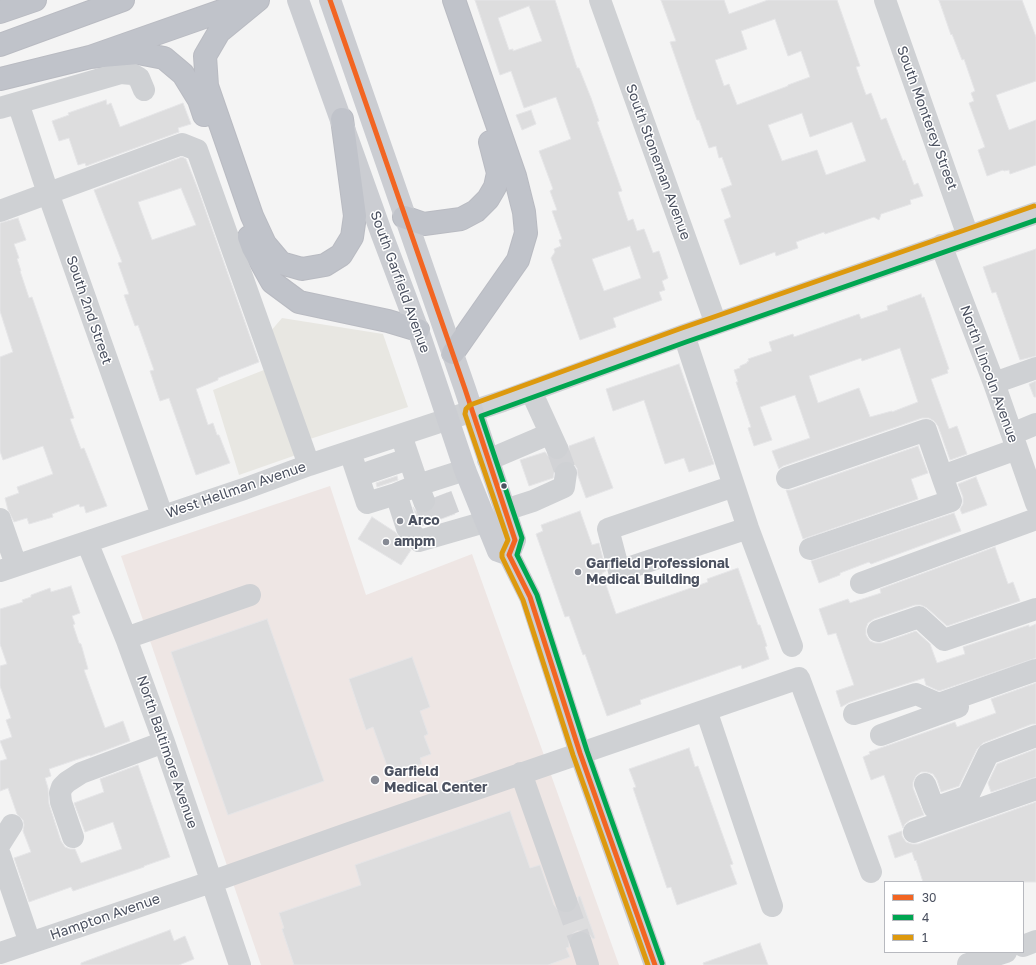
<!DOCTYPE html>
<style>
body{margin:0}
#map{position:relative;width:1036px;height:965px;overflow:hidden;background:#f4f4f4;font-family:"Golos Text",sans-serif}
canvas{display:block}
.legend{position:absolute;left:884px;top:881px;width:140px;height:72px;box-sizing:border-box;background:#fff;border:1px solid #b7b9bf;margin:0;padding:5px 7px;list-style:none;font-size:12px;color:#4b5160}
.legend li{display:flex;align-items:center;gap:8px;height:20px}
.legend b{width:20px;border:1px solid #b7b9bf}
</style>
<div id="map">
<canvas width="1036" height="965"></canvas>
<ul class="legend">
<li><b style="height:5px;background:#f26522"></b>30</li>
<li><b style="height:5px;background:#00a651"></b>4</li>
<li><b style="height:5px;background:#dd990e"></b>1</li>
</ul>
</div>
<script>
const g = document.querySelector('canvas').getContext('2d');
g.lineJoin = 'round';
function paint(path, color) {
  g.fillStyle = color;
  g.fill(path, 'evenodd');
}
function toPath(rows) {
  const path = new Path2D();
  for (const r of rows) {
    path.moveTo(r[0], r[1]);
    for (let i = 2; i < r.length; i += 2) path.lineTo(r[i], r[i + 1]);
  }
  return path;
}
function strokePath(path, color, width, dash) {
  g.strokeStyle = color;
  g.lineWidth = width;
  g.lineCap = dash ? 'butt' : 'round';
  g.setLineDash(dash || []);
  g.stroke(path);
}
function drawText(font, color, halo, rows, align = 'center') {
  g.font = font + ' "Golos Text",sans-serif';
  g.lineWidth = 3;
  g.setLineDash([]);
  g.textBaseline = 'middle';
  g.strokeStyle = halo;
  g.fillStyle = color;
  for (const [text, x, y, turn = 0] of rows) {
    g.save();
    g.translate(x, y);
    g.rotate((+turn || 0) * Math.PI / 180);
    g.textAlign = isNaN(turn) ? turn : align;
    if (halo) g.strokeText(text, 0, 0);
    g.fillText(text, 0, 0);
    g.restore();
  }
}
const commercial = toPath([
 [282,318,383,334,408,407,310,439,270,332],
 [269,368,299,454,239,475,213,390]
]);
const medical = toPath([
 [330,486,366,595,472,554,619,965,261,965,121,556]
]);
const building = toPath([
 [475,0,555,0,577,68,579,68,591,98,599,121,597,122,622,191,618,192,628,221,633,219,637,231,644,229,653,253,659,251,668,278,662,281,665,290,659,292,662,300,613,318,616,327,580,340,551,258,555,252,554,249,561,246,559,240,562,239,552,211,557,210,550,191,553,189,539,151,571,139,556,97,524,108,511,71,500,75,475,0],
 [529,6,542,41,513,51,513,49,509,50,498,18,529,6],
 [630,246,641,278,604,291,592,259,630,246],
 [661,0,724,0,729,14,768,0,837,0,860,66,856,67,866,95,871,93,881,120,886,118,903,161,905,160,914,185,918,183,923,196,910,200,911,204,881,214,879,220,874,217,825,234,824,232,796,242,798,248,776,256,775,252,740,265,724,220,731,217,721,189,732,185,722,157,719,158,716,146,709,148,699,120,697,120,670,42,676,41,661,0],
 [775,19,788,56,801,51,810,77,788,85,788,86,737,105,729,84,724,86,715,60,747,49,741,31,775,19],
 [802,113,810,137,852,122,866,161,826,175,817,150,782,161,768,125,802,113],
 [939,0,1022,0,1036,37,1036,81,996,95,1009,130,1036,120,1036,165,1010,174,1009,170,1004,171,1003,170,987,176,978,150,985,147,969,103,974,101,971,93,975,91,964,59,962,60,952,34,951,35,939,0],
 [106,100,107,105,111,103,120,127,183,103,191,124,178,128,179,132,86,166,85,163,78,165,69,138,59,141,52,121,69,115,68,113,106,100],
 [531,110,536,124,522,130,516,115,531,110],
 [182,157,186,159,199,192,259,362,218,378,218,380,196,389,208,425,213,423,217,435,219,435,230,463,196,475,169,398,160,401,150,371,154,370,138,325,135,326,124,295,129,294,118,263,122,262,94,190,182,157],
 [181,188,196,225,152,240,138,202,181,188],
 [18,218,26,240,14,244,19,258,17,259,21,271,20,271,29,298,32,297,74,418,70,419,81,449,84,448,107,506,86,513,84,506,80,507,79,504,52,514,53,517,29,524,27,518,14,522,8,510,5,498,19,493,17,487,53,474,43,446,3,460,0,451,0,357,13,352,0,311,0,223,18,218],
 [1036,249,1036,356,1020,360,996,292,992,293,983,267,1036,249],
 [921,294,922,298,924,297,949,369,947,370,948,373,931,379,949,429,957,426,967,454,950,460,938,426,934,421,929,418,922,418,783,466,779,469,772,451,810,438,795,395,760,407,772,440,754,446,748,428,751,427,736,382,738,382,734,370,740,368,740,366,747,363,747,362,749,361,748,359,772,351,769,342,793,334,794,337,859,314,861,319,888,310,887,306,921,294],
 [900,348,918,402,892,412,892,411,870,417,859,388,818,403,809,376,861,358,862,361,900,348],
 [679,364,714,464,689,472,684,458,665,464,644,400,613,411,606,389,679,364],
 [1036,381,1036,397,1034,397,1029,384,1036,381],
 [594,437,613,488,586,498,578,476,577,468,573,463,567,461,562,461,556,465,553,478,529,486,520,460,545,452,550,458,556,460,562,459,567,455,569,450,569,446,594,437],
 [918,446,928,473,911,479,918,499,803,539,786,490,791,490,918,446],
 [397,476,398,480,377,487,376,483,397,476],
 [976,477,987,505,962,514,960,509,963,504,963,497,958,484,976,477],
 [447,493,455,514,422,526,418,522,413,507,416,511,422,513,429,513,434,509,436,503,436,497,447,493],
 [580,511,592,545,599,543,606,571,602,573,616,614,708,582,707,579,738,568,758,625,760,625,767,646,765,647,769,659,742,669,741,665,640,700,641,704,607,716,585,654,583,655,569,616,565,617,536,534,543,531,541,525,580,511],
 [954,513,961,531,871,564,869,562,840,573,840,575,819,583,811,561,954,513],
 [372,517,395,532,411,550,401,565,358,539,372,517],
 [995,547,1008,584,1013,582,1020,601,947,626,927,608,921,605,915,605,874,619,868,623,866,628,866,635,870,641,875,643,882,643,916,631,930,644,937,663,965,654,963,647,1029,625,1029,627,1036,624,1036,658,939,691,926,685,924,678,850,702,841,707,836,691,854,685,836,633,828,635,819,609,848,599,850,603,881,593,880,589,995,547],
 [71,586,80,613,72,616,75,624,73,625,79,643,81,644,88,669,84,670,105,728,123,721,130,741,90,756,90,755,49,769,51,776,45,778,48,788,49,804,61,841,65,847,70,849,75,849,81,863,122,849,113,822,85,832,74,803,104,792,100,779,138,765,170,857,144,866,144,867,73,891,71,887,29,902,14,858,31,852,23,831,24,825,23,820,17,814,8,788,0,791,0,761,7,759,0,741,12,737,6,720,11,718,0,686,0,666,7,664,0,644,0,609,23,602,22,600,31,597,31,595,50,588,51,592,71,586],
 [267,619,324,781,228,815,171,652,267,619],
 [412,657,430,707,420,711,428,734,424,736,431,754,420,758,422,764,390,774,373,727,366,730,349,679,412,657],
 [1036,683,1036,724,1032,724,983,743,977,749,959,786,941,792,937,780,933,774,927,772,921,772,916,776,913,782,913,788,924,815,910,820,905,824,903,828,884,775,871,780,863,757,870,754,869,752,955,722,957,727,996,713,991,699,1036,683],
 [689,748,695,767,698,766,733,864,730,865,737,884,677,905,671,887,667,888,633,788,636,787,629,769,689,748],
 [1036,749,1036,777,991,792,988,783,997,764,1036,749],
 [1036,802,1036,882,923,882,916,860,915,861,912,852,895,858,888,836,902,831,902,836,906,842,912,844,918,844,1036,802],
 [510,811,530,868,540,865,554,905,558,910,564,913,570,913,576,909,578,903,578,897,580,896,595,938,593,939,589,934,583,931,577,931,572,934,569,940,569,947,566,948,570,957,548,965,294,965,282,929,284,928,279,913,361,885,355,865,510,811],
 [170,930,174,941,185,936,194,959,179,965,81,965,81,963,170,930],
 [760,943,768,965,704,965,703,963,760,943]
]);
const minorTunnel = toPath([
 [557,448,566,473],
 [441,495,449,516],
 [424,501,433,522],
 [566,901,581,943]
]);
const minor = toPath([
 [600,0,716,324],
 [885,0,968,236],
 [18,103,48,193,162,515],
 [0,108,121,73,132,74,139,78,144,90],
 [0,211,182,144,197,150,309,465],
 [941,245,994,383,1036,503],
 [684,335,748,528,792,646],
 [994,383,1036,368],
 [531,391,557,448],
 [1012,434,1036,424],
 [350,452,367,503,396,494,418,485,401,435],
 [488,460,549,434],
 [358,476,408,459],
 [787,478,926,430,942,476,1017,449],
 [734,486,608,529,619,571,748,528],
 [396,494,407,528,419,541,485,522],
 [424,501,418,485,465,470],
 [505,510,533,501,564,487,566,473],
 [0,519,16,565],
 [87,542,126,638,164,742,240,965],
 [810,549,951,501,942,476],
 [0,571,244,489,309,465,503,401,684,335,1036,213],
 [861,583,1036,519],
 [878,631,919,617,944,640,1036,609],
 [126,638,250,595],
 [706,710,772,906],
 [854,714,916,694,939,704,1036,670],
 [881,735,958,707],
 [521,773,566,901],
 [925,784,934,808,968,796,988,754,1036,736],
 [914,832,1036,789],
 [73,837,61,802,60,793,62,787,67,782,81,773,164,742],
 [0,844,12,825],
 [0,855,30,943],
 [581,943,588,965],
 [1023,946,1036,941],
 [0,953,211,882,349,833,799,678,871,872],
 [968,964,1006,952]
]);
const major = toPath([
 [298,0,381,232,418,330,465,470,498,551,509,555],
 [330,0,465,389,515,540,509,555,530,597,580,753,655,965]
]);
const highway = toPath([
 [258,0,219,32,205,56,207,86,252,216,265,244,281,263,302,269,325,265,341,255,352,237,355,216,342,119],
 [0,12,35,0],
 [0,45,123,0],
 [90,57,138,53,164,58,183,74,199,100,204,115],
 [0,79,90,57,247,2],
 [404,217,424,224,461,219,476,211,488,199,495,187,498,173,490,142],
 [249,237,253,248,272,282,299,302,388,321,418,330],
 [453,353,518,260,526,233,524,212,515,176,454,0]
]);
const bus1 = toPath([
 [330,0,465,389,515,540,509,555,530,597,580,753,655,965]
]);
const bus2 = toPath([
 [662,963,587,751,537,595,517,555,522,538,481,416,686,342,1036,220]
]);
const bus3 = toPath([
 [648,965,573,755,523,600,502,557,502,553,508,540,465,414,466,409,470,405,682,328,1034,206]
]);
const markers = [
 [504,486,3.5,"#4b5160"],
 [400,521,4,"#868a94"],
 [386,542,4,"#868a94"],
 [578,572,4,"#868a94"],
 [375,780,5,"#868a94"]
];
const streetNames = [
 ["South Monterey Street",927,118,70],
 ["South Stoneman Avenue",658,162,70],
 ["South Garfield Avenue",400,282,70],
 ["South 2nd Street",89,310,71],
 ["North Lincoln Avenue",989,374,70],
 ["West Hellman Avenue",236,490,-19],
 ["North Baltimore Avenue",167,752,71],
 ["Hampton Avenue",105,917,-19]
];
const poiNames = [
 ["Arco",408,521],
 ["ampm",394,542],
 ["Garfield Professional",586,564],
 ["Medical Building",586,580],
 ["Garfield",384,772],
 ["Medical Center",384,788]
];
paint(commercial, '#e8e7e2');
paint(medical, '#eee6e4');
paint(building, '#ddddde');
strokePath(building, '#e5e5e7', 1);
strokePath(minorTunnel, '#d2d3d6', 22, [22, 11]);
strokePath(highway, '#b9bbc2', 24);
strokePath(minor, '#cfd1d4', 22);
strokePath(major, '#cbcdd2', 22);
strokePath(highway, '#c0c3ca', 22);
strokePath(bus1, '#f26522', 5);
strokePath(bus2, '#00a651', 5);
strokePath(bus3, '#dd990e', 5);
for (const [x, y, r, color] of markers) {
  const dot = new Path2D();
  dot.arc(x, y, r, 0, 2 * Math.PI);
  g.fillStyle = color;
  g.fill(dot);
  strokePath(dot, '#fff', 1.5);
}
drawText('14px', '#4b5160', '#fff', streetNames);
drawText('bold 14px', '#4b5160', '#fff', poiNames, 'left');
</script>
